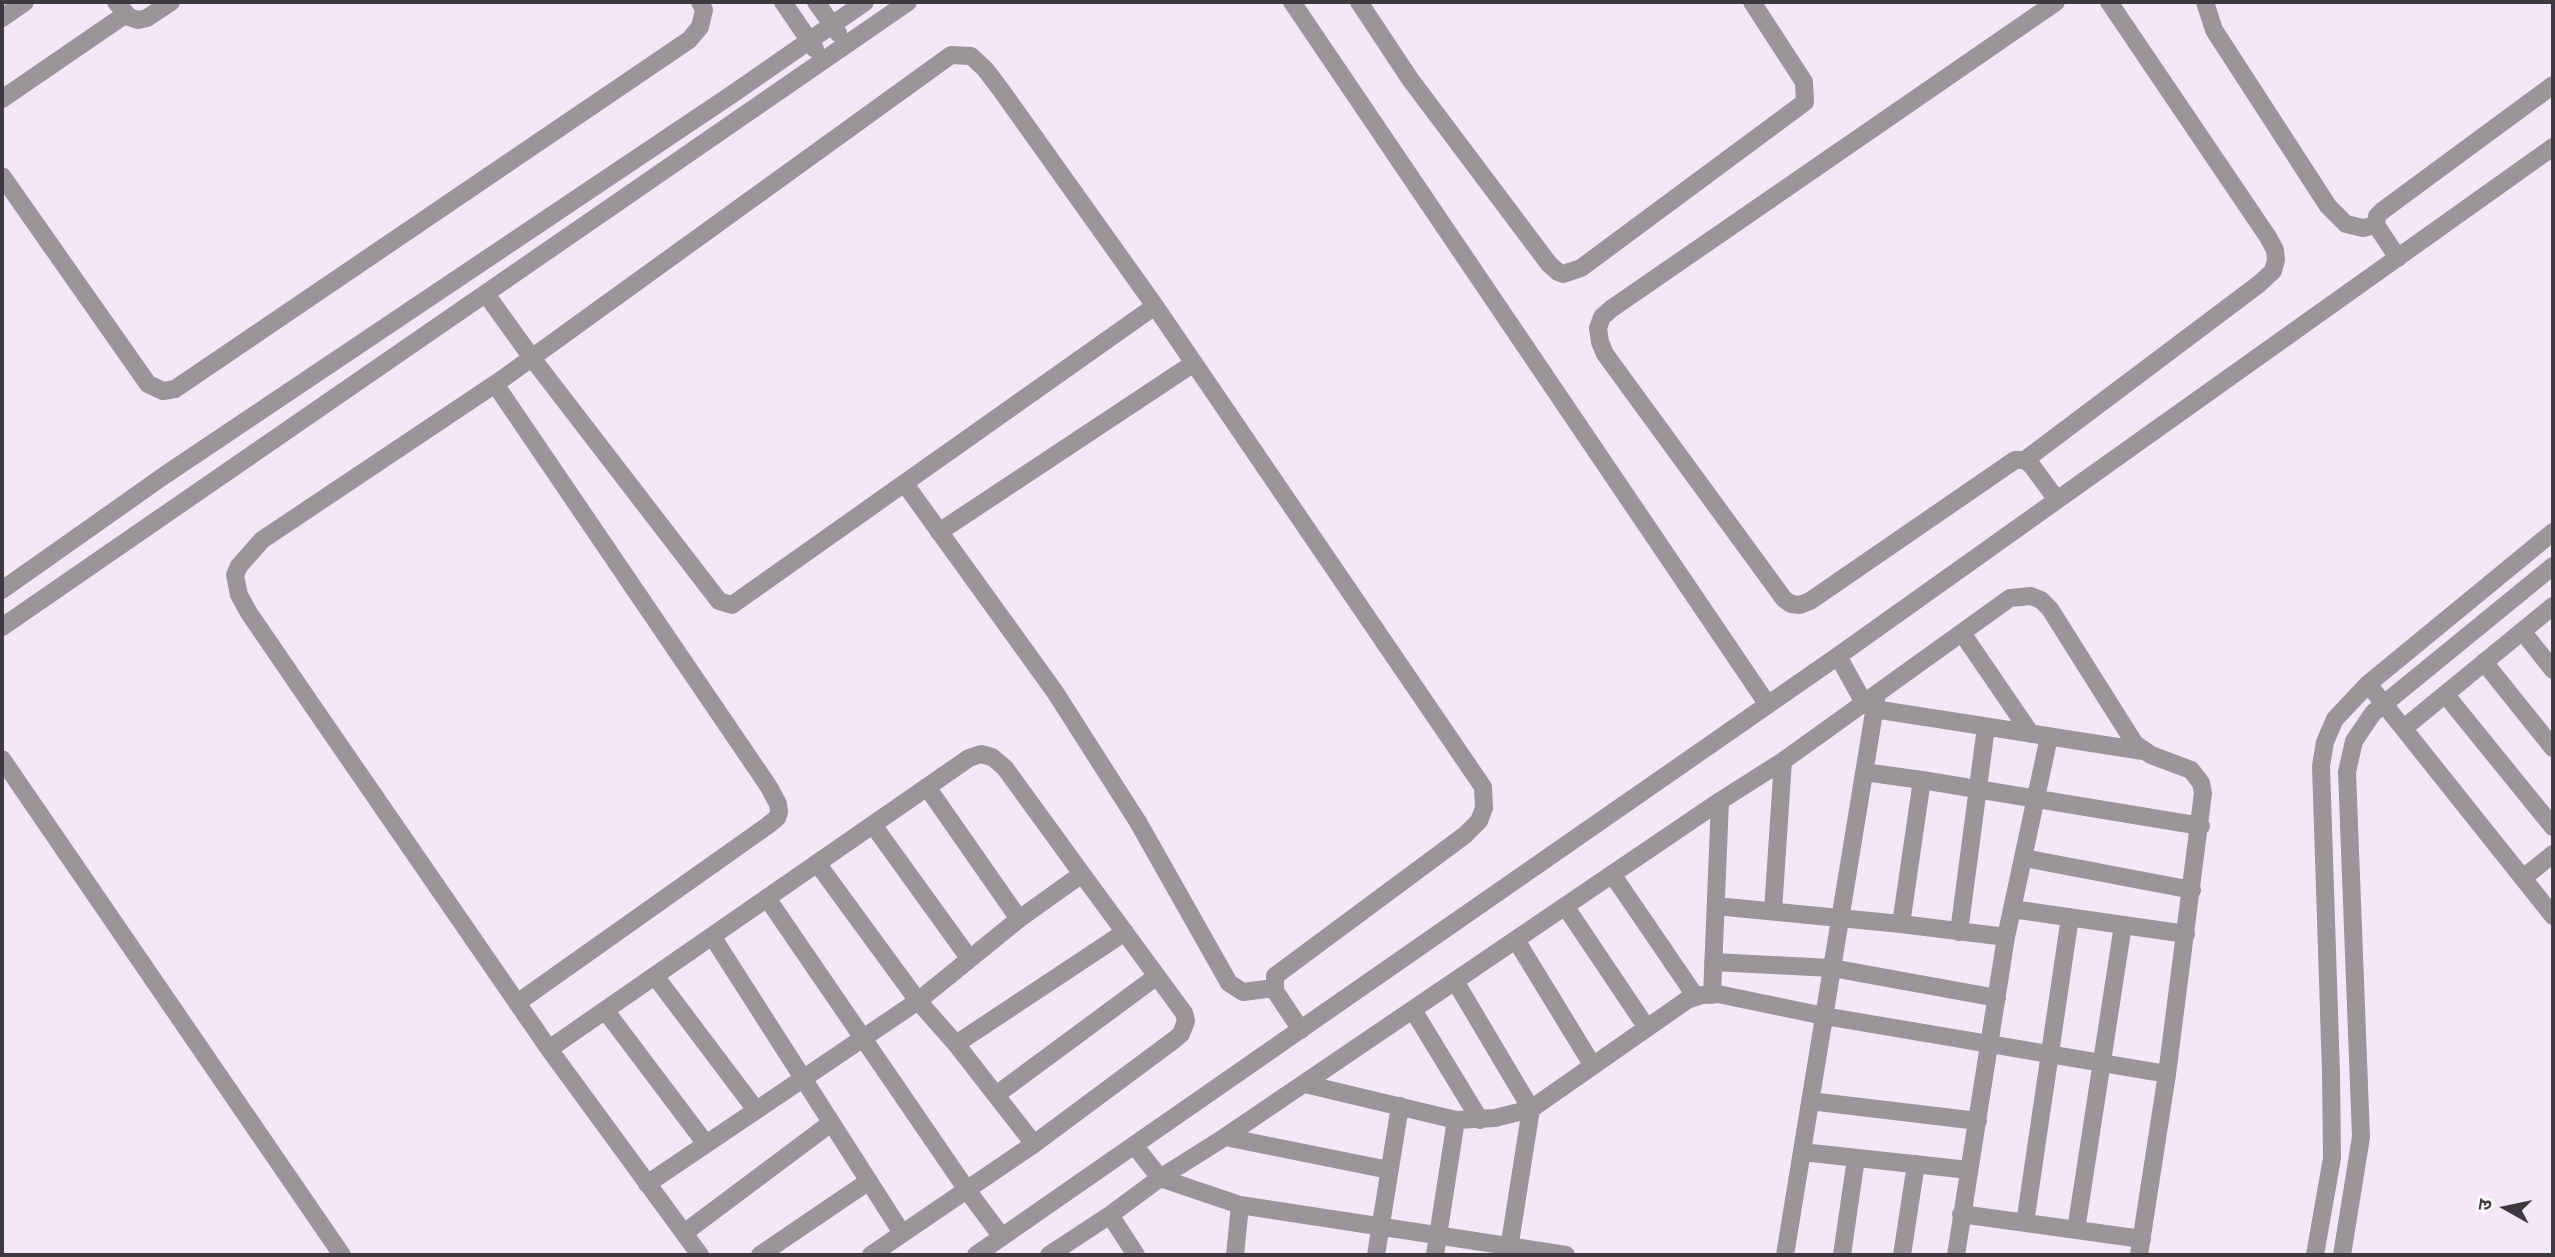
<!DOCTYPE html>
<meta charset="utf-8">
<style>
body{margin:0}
#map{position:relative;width:2555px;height:1257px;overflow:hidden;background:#f4e8f8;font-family:Roboto,"Noto Sans Devanagari",sans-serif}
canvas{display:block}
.frame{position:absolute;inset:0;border:4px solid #3e393f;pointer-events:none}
.north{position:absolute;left:2471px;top:1173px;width:70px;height:70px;-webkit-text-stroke:5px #fff;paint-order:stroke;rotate:279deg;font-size:19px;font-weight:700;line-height:28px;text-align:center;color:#3e393f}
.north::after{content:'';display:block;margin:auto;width:24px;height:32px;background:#3e393f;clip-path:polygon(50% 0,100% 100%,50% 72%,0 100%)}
</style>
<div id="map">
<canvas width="2555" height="1257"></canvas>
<div class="frame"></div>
<div class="north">उ</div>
</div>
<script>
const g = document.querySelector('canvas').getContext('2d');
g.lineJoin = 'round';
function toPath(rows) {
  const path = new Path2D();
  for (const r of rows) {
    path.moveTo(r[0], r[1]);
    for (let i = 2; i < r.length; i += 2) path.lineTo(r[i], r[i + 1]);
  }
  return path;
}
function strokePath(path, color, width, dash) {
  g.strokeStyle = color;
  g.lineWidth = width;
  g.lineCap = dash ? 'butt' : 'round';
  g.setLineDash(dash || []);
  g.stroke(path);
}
const minor = toPath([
 [116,2,129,17,138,20,147,18,171,2],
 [783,2,815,49],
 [816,2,838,33],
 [1292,2,1768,705],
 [1359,2,1410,79,1549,264,1558,272,1563,274,1581,268,1805,102,1804,82,1752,2],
 [2056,2,1611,309,1602,317,1598,328,1600,342,1605,354,1784,599,1791,604,1800,605,1810,601,2015,460,2025,460,2032,466,2057,500],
 [2205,2,2214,30,2328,206,2346,224,2363,228,2376,225],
 [2,18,25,2],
 [2,99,126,14],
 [2,176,148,384,163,391,175,389,689,40,700,27,704,10,700,2],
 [2398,258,2376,225,2377,216,2382,211,2553,85],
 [486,294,532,358,719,601,732,605,1155,306],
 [495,384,769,787,778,804,779,812,777,818,767,826,517,1003],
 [2025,460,2259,284,2273,271,2276,260,2275,250,2268,237,2109,2],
 [905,484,1055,692,1138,822,1229,983,1243,992,1274,988],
 [939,532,1194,363],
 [2,590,165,475,734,93,865,2],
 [2,627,908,2],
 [2522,631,2553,670],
 [1962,633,2031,734],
 [1838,656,1864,703],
 [2484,662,2553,748],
 [2368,684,2553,916],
 [2445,694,2553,827],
 [1874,709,2143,751],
 [2404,728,2553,606],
 [2,759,342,1255],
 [1864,772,1922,780,2201,826],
 [927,787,1019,919],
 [873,825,969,958],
 [2024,858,2192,890],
 [817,863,918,1001,956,1044,1034,1144],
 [1612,874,1696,997],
 [2523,878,2553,854],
 [767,898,967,1190,1002,1237],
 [1565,906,1647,1028],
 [1716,906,1901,924,2006,937],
 [2012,909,2186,934],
 [1773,911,1783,761],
 [1901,924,1922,780],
 [1959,932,1986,727],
 [712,936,902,1233],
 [1516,940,1593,1066],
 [1713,962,1832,968,1997,998],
 [655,976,756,1110],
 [1455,981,1531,1109,1508,1255],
 [1712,995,1720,801],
 [605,1010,706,1144],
 [1413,1010,1480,1120],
 [956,1044,1125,932],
 [549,1049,969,758,981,754,992,757,1005,768,1082,874,1184,1013,1186,1021,1181,1034,1174,1040,1034,1144,871,1255],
 [1305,1084,1456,1120,1495,1118,1531,1109,1687,1000,1702,995,1718,994,1824,1016,2167,1074],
 [996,1095,1157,976],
 [1810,1101,1978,1121],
 [1225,1137,1389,1170],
 [1134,1145,1160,1178,1240,1205,1566,1255],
 [1802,1152,1969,1170],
 [647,1184,918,1001,1019,919,1082,874],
 [1961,1214,2142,1239],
 [1110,1215,1136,1255],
 [2025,1223,2070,917],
 [2076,1230,2123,925],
 [684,1233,831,1123],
 [700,1255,549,1049,316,711,249,613,239,595,235,575,239,566,262,540,501,380,951,55,971,56,985,69,1001,90,1155,306,1483,787,1484,808,1479,821,1465,835,1275,976,1275,991,1301,1030],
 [760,1255,869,1181],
 [976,1255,1838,656,2553,147],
 [1049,1255,1110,1215,1160,1178,1225,1137,1720,801,1783,761,2010,598,2031,596,2041,600,2050,609,2135,744,2151,755,2191,770,2201,783,2203,793,2167,1074,2139,1255],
 [1235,1255,1240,1205],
 [1376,1255,1400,1106],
 [1435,1255,1456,1120],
 [1785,1255,1877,694],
 [1842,1255,1856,1158],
 [1902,1255,1916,1164],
 [1956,1255,2006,937,2049,737],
 [2315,1255,2332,1158,2331,1073,2321,766,2325,742,2335,719,2368,684,2553,532],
 [2342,1255,2361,1137,2347,772,2354,741,2373,713,2553,566]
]);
strokePath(minor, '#9b9499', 18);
</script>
